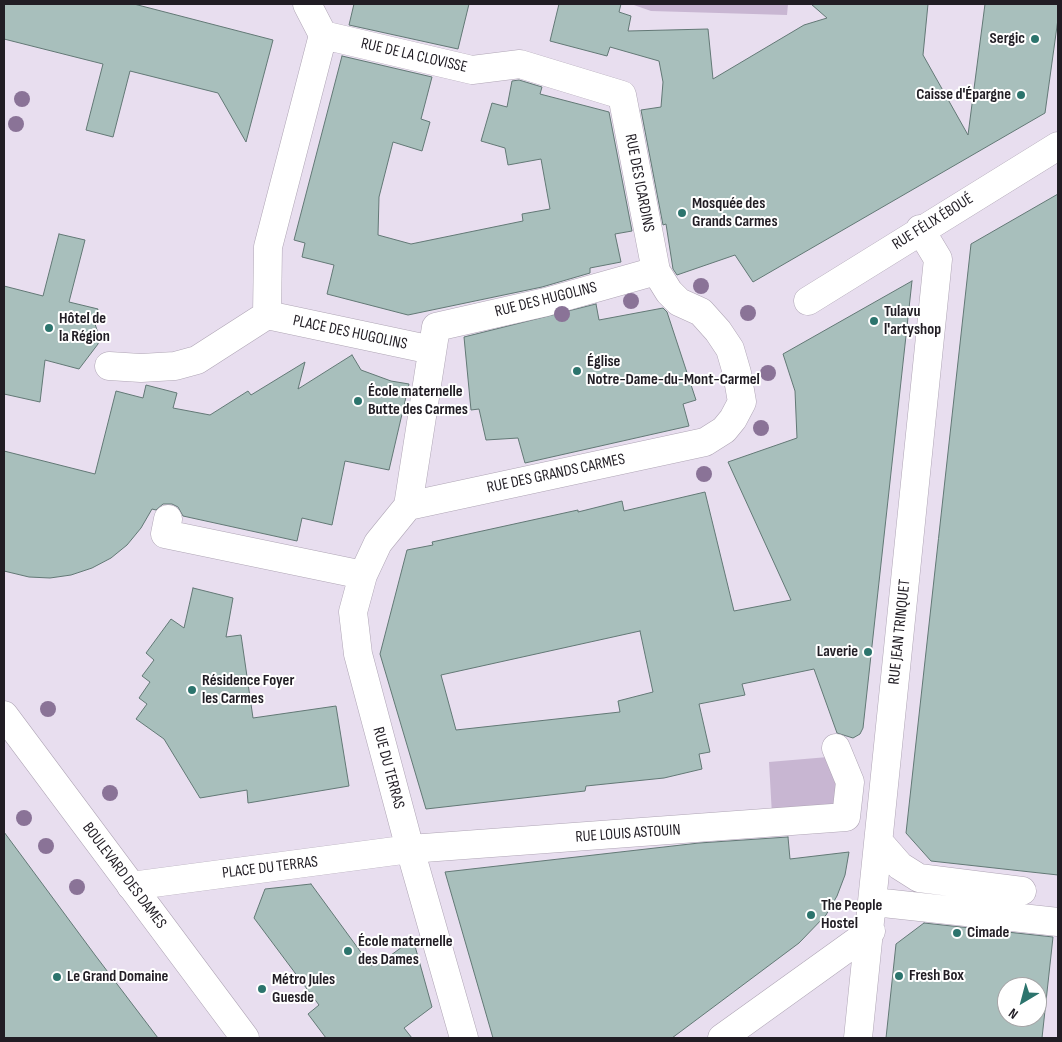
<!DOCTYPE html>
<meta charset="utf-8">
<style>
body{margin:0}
#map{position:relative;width:1062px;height:1042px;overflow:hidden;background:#e8deef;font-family:"Sofia Sans Condensed",sans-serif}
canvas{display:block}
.frame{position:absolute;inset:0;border:5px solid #211d24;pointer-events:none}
.north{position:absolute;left:997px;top:977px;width:50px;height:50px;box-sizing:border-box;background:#fff;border:1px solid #a6a5a7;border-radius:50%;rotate:217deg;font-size:14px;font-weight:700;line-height:20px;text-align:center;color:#211d24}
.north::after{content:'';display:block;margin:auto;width:18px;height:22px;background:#2c746d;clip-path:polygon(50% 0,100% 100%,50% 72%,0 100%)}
</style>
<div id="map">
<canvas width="1062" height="1042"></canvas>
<div class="frame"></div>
<div class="north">N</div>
</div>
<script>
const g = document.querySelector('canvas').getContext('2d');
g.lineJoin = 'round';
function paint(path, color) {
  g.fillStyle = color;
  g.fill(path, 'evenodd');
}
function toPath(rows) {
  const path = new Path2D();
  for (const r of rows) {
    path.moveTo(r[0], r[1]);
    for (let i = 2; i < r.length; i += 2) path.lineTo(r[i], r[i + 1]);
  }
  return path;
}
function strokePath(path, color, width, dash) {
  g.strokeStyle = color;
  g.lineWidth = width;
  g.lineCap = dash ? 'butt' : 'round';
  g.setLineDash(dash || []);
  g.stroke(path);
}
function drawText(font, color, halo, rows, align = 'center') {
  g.font = font + ' "Sofia Sans Condensed",sans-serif';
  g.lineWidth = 4;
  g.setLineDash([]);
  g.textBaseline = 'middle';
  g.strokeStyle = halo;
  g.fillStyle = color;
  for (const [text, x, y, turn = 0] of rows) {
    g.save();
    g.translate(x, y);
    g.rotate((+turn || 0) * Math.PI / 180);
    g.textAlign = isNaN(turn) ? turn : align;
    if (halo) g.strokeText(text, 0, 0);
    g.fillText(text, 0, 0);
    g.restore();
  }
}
const green = toPath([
 [631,4,788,4,787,15,651,11],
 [828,757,839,784,835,813,772,815,769,762]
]);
const building = toPath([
 [4,4,134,4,273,40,246,142,218,93,130,71,113,137,86,130,103,64,4,39,4,4],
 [354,4,469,4,458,49,349,25,354,4],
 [559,4,621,4,619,12,631,16,628,31,708,29,713,79,804,25,827,18,811,4,928,4,923,55,968,135,985,4,1058,4,1058,19,1045,113,753,282,735,255,677,275,673,269,666,224,663,225,641,110,661,107,663,82,659,61,610,47,607,56,550,41,559,4],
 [342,56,432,77,421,119,430,122,422,151,393,142,379,197,378,235,411,244,523,221,522,214,550,209,541,159,508,165,505,148,481,141,492,103,507,107,512,81,519,80,542,87,540,94,609,112,632,231,615,234,621,262,590,268,590,273,542,287,408,315,327,294,334,265,302,257,305,243,294,240,342,56],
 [1058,194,1058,875,931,861,906,833,971,244,1058,194],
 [59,234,85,240,69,302,98,309,94,321,99,336,98,344,79,369,45,360,40,402,4,394,4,286,43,296,59,234],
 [912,281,863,728,860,734,853,738,837,733,814,669,742,684,745,695,699,704,710,752,699,754,702,769,664,778,586,786,585,791,426,809,380,654,407,550,433,545,432,542,578,510,578,512,622,501,624,511,705,492,734,611,791,600,728,462,797,438,795,391,783,354,912,281],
 [640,631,653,692,618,701,620,712,456,730,441,675,640,631],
 [596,304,599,320,663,308,667,312,696,400,683,404,689,426,525,463,518,438,486,440,479,409,471,410,464,337,596,304],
 [352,355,361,370,391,381,409,384,389,470,345,461,332,525,302,518,297,541,183,516,178,507,172,504,163,504,156,510,152,509,141,528,127,545,111,558,92,568,71,575,50,578,29,577,4,571,4,451,95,474,116,391,143,398,146,385,177,393,173,408,210,415,248,391,251,395,305,362,298,389,352,355],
 [193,588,233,598,226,637,241,635,253,718,336,706,349,786,248,803,247,790,200,798,164,739,136,719,147,704,139,698,150,682,142,676,154,660,146,653,171,619,184,628,193,588],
 [4,832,95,955,158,1038,4,1038,4,832],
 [788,837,790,859,849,852,845,875,837,896,826,915,799,943,672,1038,493,1038,445,872,699,843,788,837],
 [311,884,371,966,374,964,376,966,413,939,432,1007,404,1028,412,1038,326,1038,308,1014,319,1005,254,918,265,889,311,884],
 [924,923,1053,937,1042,1038,886,1038,896,944,924,923],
 [1007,987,1037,987,1037,1017,1007,1017,1007,987]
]);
const minor = toPath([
 [323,35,472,70,520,64,622,95,656,271,669,292,679,302,701,312,718,331,730,349,737,373,742,402,733,419,724,430,705,442,408,506],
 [808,301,1058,146],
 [267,315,268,247,323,35,307,4],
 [267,315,432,350],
 [109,366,141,368,175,366,197,360,267,315],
 [408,506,378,543,363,575,353,612,358,654,410,849,464,1038],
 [408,506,436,327,546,302,656,271],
 [168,519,165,534,363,575],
 [879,842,900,866,919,878,1022,891],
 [131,886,410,849,846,817,850,782,836,748],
 [874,902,1058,922],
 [722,1038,871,931],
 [858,1038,938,259,920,229]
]);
const major = toPath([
 [4,715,245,1038]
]);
const trees = [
 [22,99],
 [16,124],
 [701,286],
 [631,301],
 [748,313],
 [562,314],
 [768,373],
 [761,428],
 [704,474],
 [48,709],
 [110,793],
 [24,818],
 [46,846],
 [77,887]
];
const markers = [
 [1035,39,5,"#2c746d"],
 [1021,95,5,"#2c746d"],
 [682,213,5,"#2c746d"],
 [874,321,5,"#2c746d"],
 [49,328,5,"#2c746d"],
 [577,371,5,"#2c746d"],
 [358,401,5,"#2c746d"],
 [868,652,5,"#2c746d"],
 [192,690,5,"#2c746d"],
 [811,915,5,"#2c746d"],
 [957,933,5,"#2c746d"],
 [348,951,5,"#2c746d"],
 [899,976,5,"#2c746d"],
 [57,977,5,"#2c746d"],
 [262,989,5,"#2c746d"]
];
const poiNames = [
 ["Sergic",1025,39,"right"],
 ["Caisse d'Épargne",1011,95,"right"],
 ["Mosquée des",692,204],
 ["Grands Carmes",692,222],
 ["Tulavu",884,312],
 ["l'artyshop",884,330],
 ["Hôtel de",59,319],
 ["la Région",59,337],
 ["Église",587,362],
 ["Notre-Dame-du-Mont-Carmel",587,380],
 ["École maternelle",368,392],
 ["Butte des Carmes",368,410],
 ["Laverie",858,652,"right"],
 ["Résidence Foyer",202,681],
 ["les Carmes",202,699],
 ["The People",821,906],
 ["Hostel",821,924],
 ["Cimade",967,933],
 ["École maternelle",358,942],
 ["des Dames",358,960],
 ["Fresh Box",909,976],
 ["Le Grand Domaine",67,977],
 ["Métro Jules",272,980],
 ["Guesde",272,998]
];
const streetNames = [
 ["RUE DE LA CLOVISSE",414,56,13],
 ["RUE DES ICARDINS",639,183,79],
 ["RUE FÉLIX ÉBOUÉ",933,222,-32],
 ["RUE DES HUGOLINS",546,300,-14],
 ["PLACE DES HUGOLINS",350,333,12],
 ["RUE DES GRANDS CARMES",556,474,-12],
 ["RUE JEAN TRINQUET",900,632,-84],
 ["RUE DU TERRAS",388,768,75],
 ["RUE LOUIS ASTOUIN",628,834,-4],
 ["PLACE DU TERRAS",270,868,-7],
 ["BOULEVARD DES DAMES",124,876,53]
];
paint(green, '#c8b6d2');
paint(building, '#a8bfbc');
strokePath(building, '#627875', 1);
strokePath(minor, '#afa5b5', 29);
strokePath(major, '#afa5b5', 29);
strokePath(minor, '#fff', 28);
strokePath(major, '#fff', 28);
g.fillStyle = '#8a7397';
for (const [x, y] of trees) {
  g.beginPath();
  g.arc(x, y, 8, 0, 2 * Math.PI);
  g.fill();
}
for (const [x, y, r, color] of markers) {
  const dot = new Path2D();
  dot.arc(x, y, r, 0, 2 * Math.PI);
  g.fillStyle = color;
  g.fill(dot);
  strokePath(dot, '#fff', 2);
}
drawText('bold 16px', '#211d24', '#fff', poiNames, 'left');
drawText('16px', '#211d24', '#fff', streetNames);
</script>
